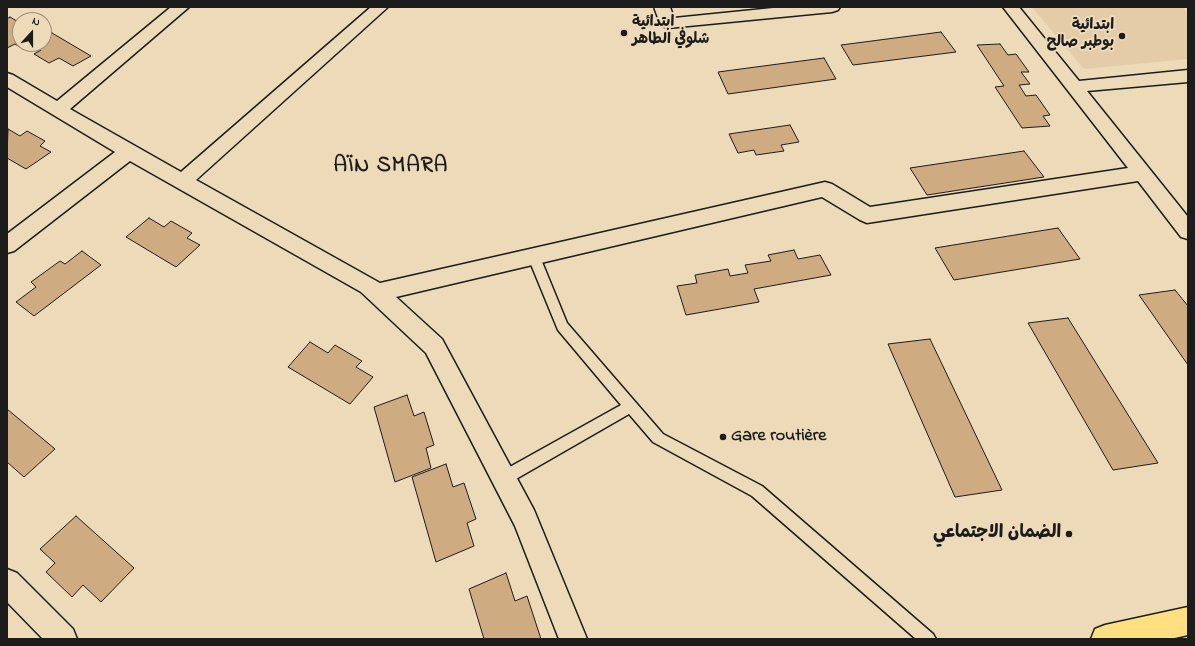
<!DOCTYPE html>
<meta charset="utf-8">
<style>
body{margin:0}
#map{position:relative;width:1195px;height:646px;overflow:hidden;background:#eddab8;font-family:"Indie Flower",sans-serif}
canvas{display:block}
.frame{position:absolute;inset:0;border:8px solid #1c1c1c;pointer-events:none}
.north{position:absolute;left:12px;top:12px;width:40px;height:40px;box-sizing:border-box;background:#eddab8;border:1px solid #998e7a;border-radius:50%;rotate:21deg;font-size:11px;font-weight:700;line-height:16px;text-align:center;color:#1c1c1c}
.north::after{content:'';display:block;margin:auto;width:14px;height:18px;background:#1c1c1c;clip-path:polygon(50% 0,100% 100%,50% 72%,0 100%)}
</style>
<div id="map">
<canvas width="1195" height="646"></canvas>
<div class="frame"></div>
<div class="north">N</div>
</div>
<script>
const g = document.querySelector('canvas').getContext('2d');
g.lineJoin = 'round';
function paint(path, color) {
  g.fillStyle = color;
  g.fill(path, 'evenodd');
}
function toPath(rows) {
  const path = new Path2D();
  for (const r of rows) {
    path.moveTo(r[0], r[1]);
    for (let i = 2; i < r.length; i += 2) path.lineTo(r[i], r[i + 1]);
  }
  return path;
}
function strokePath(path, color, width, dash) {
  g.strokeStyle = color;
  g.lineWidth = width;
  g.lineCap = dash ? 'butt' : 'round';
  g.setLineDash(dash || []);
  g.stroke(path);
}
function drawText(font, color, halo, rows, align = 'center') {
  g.font = font + ' "Indie Flower","Playpen Sans Arabic",sans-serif';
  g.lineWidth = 4;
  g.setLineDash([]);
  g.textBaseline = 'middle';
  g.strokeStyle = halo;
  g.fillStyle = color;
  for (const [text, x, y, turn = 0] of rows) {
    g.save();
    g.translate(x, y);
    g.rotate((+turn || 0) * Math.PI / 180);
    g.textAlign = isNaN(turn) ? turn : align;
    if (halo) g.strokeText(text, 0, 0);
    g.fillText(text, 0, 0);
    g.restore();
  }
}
const built = toPath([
 [1032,7,1182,7,1188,13,1188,59,1084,69]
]);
const building = toPath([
 [10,17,20,23,20,44,30,44,23,49,15,44,7,48,7,19,10,17],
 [941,32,956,52,853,65,841,45,941,32],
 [52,33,91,56,73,66,59,58,49,63,34,54,41,50,32,44,44,44,44,37,52,33],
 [1000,44,1008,55,1016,54,1029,72,1021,72,1030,84,1019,85,1026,96,1036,95,1050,115,1043,116,1050,126,1022,128,995,87,1004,86,977,45,1000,44],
 [824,58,836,79,728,94,718,72,824,58],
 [790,125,799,142,781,145,784,151,756,155,754,150,738,153,729,134,790,125],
 [8,129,20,136,27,131,45,141,40,146,51,152,26,169,7,158,8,129],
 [1024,151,1044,177,927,195,910,168,1024,151],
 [149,218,164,227,171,221,192,233,187,238,200,245,176,267,126,237,149,218],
 [1058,228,1080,259,954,280,935,248,1058,228],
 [794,250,798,259,820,255,831,275,754,289,759,302,686,315,677,286,697,283,695,275,728,269,730,276,748,273,745,265,771,261,768,255,794,250],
 [82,251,101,265,34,316,16,302,36,287,31,282,60,261,65,264,82,251],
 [1175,290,1188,306,1188,365,1139,295,1175,290],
 [1068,318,1158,463,1113,470,1028,323,1068,318],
 [930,339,1002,490,955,497,888,344,930,339],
 [310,342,328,353,335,345,362,361,356,367,373,377,350,404,288,367,310,342],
 [407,395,414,416,424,412,434,445,426,448,431,468,395,482,374,407,407,395],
 [7,409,55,449,24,477,7,462,7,409],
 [446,464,453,487,464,483,476,519,467,523,474,546,436,562,412,477,446,464],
 [76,516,134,568,101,602,83,585,72,597,46,572,55,563,40,549,76,516],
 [506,573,515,601,527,596,541,639,484,639,469,589,506,573]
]);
const lane = toPath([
 [534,252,538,254,540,257,567,323,663,434,762,486,933,634,936,639,916,639,752,496,653,442,629,414,509,483,504,485,499,483,497,478,499,473,621,405,558,330,528,257,530,254,534,252]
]);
const street = toPath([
 [171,7,189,7,70,109,181,172,371,7,388,7,196,180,380,283,825,182,832,184,870,207,1128,168,1003,7,1019,7,1079,81,1188,70,1188,82,1087,91,1188,217,1188,239,1181,237,1138,181,867,223,860,220,822,197,396,297,442,339,534,510,587,639,559,639,515,526,426,353,361,292,130,161,14,251,7,253,7,234,115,152,7,87,7,73,13,75,57,101,171,7],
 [654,7,670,7,674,18,783,7,840,7,838,10,832,12,668,28,662,26,660,23,654,7],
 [7,569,17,573,73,629,77,639,43,639,7,602,7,569]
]);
const primary = toPath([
 [1188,607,1188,635,1170,639,1091,639,1095,629,1105,625,1188,607]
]);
const markers = [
 [624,33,4,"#1c1c1c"],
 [1122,36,4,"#1c1c1c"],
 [723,437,4,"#1c1c1c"],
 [1069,534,4,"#1c1c1c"]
];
const farPoinames = [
 ["ابتدائية",632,24],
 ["شلوفي الطاهر",632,41],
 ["ابتدائية",1114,27,"right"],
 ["بوطبر صالح",1114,44,"right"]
];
const poiNames = [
 ["Gare routière",731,437],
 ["الضمان الاجتماعي",1061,534,"right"]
];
const districtNames = [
 ["AÏN SMARA",391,167]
];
paint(built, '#e4cca8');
paint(building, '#cfab81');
strokePath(building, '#1c1c1c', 1);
strokePath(lane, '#1c1c1c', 3);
strokePath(street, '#1c1c1c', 3);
strokePath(primary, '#1c1c1c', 3);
paint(lane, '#eddab8');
paint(street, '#eddab8');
paint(primary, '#ffdf80');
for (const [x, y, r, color] of markers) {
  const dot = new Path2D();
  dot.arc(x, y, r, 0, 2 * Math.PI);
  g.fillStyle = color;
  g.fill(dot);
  strokePath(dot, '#eddab8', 1.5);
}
drawText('bold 15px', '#1c1c1c', '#eddab8', farPoinames, 'left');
drawText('bold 18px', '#1c1c1c', '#eddab8', poiNames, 'left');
g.letterSpacing = '1px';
drawText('bold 22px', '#1c1c1c', '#eddab8', districtNames);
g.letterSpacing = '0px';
</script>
